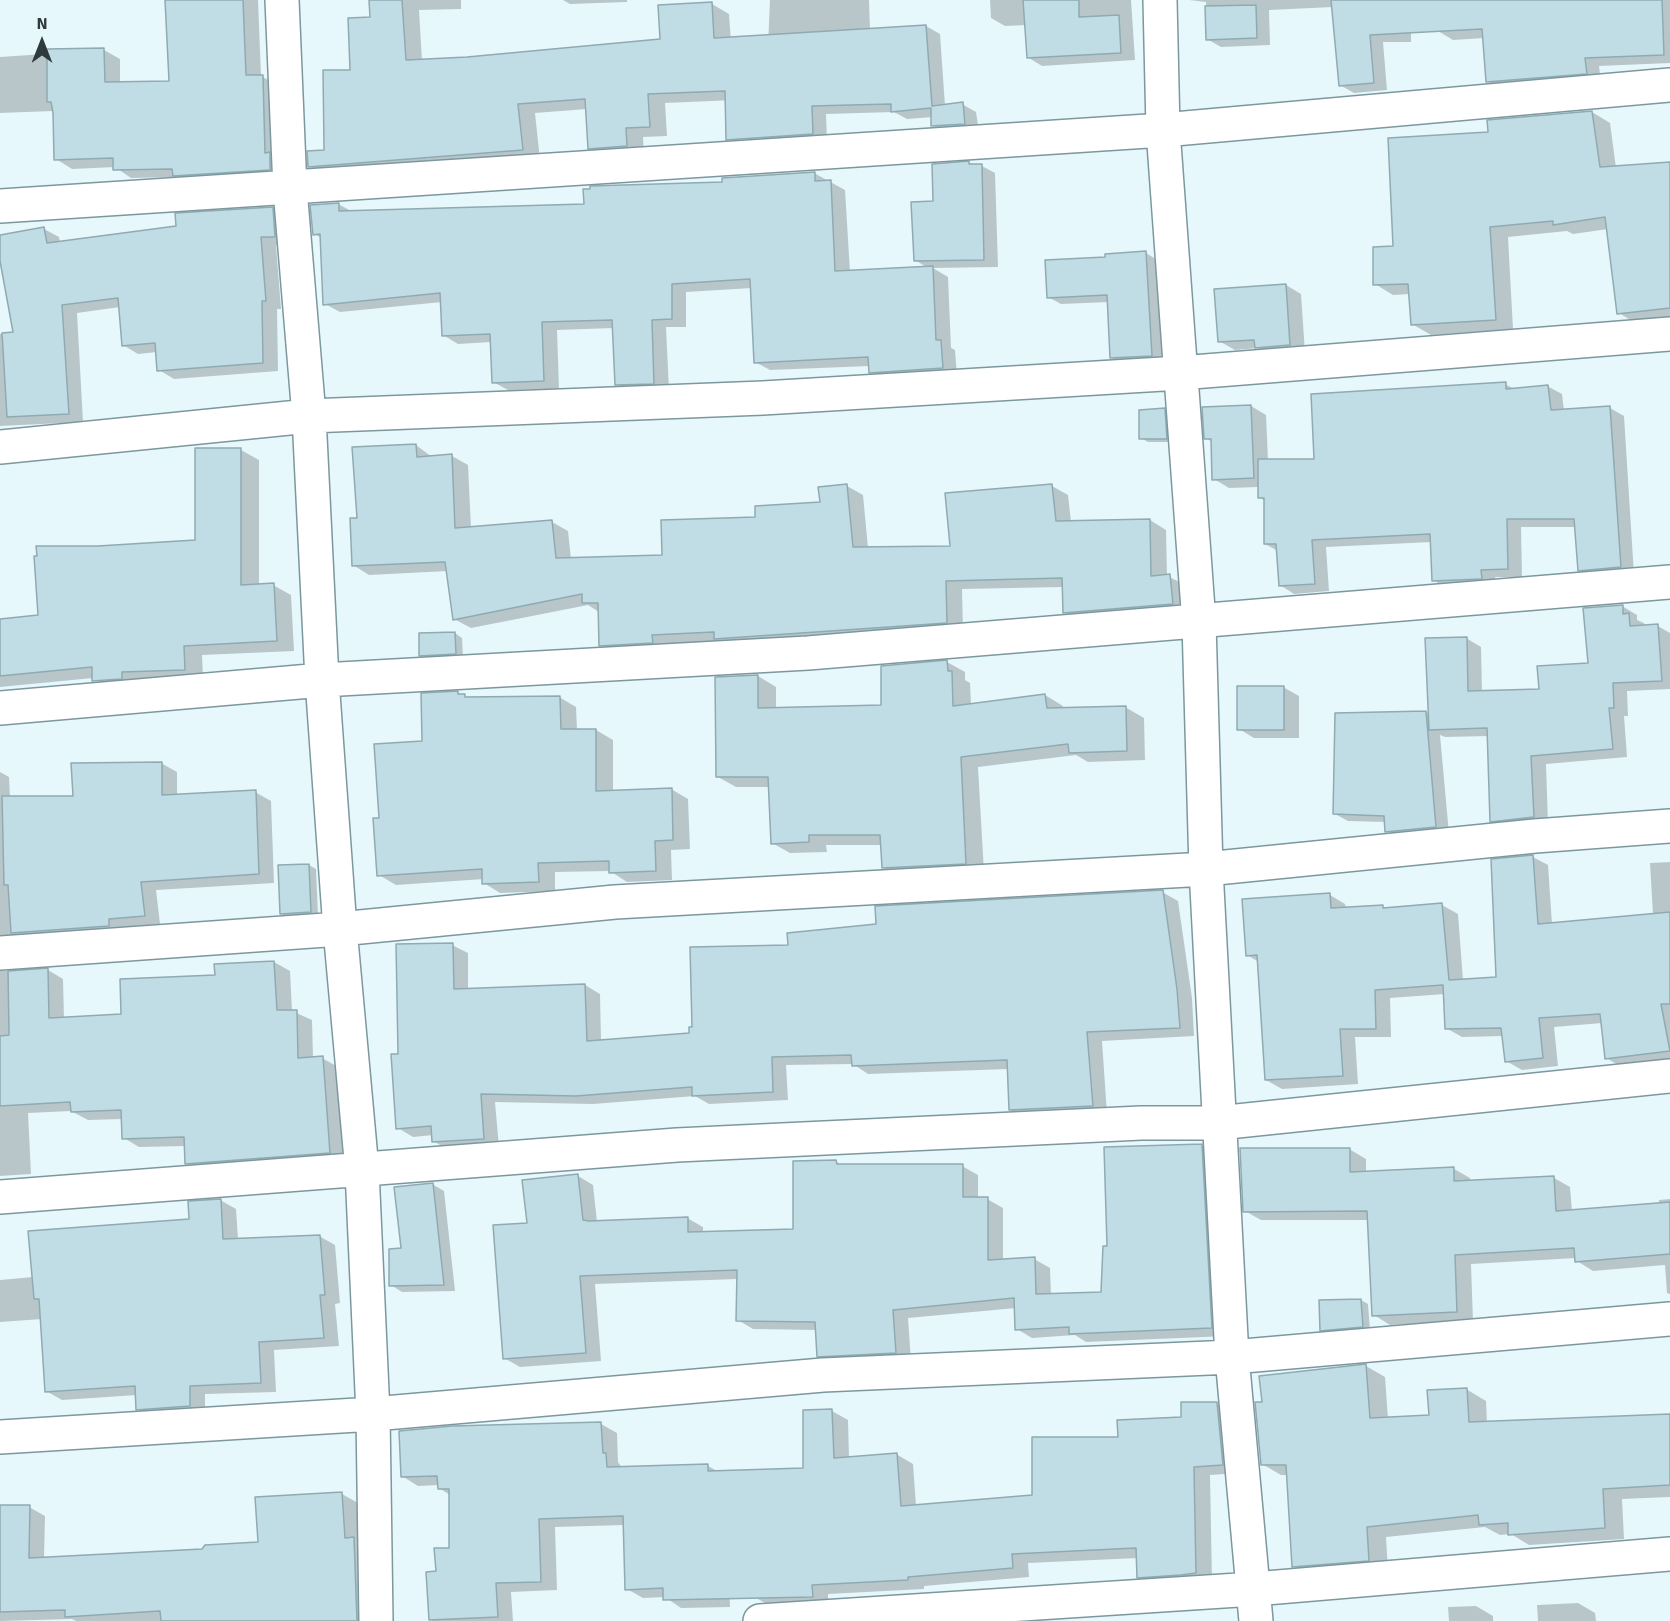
<!DOCTYPE html>
<style>
body{margin:0}
#map{position:relative;width:1670px;height:1621px;overflow:hidden;background:#e7f8fd;font-family:Signika,sans-serif}
canvas{display:block}
.north{position:absolute;left:12px;top:12px;width:60px;height:60px;-webkit-text-stroke:4px #e7f8fd;paint-order:stroke;rotate:0deg;font-size:16px;font-weight:700;line-height:24px;text-align:center;color:#2f3a3d}
.north::after{content:'';display:block;margin:auto;width:21px;height:27px;background:#2f3a3d;clip-path:polygon(50% 0,100% 100%,50% 72%,0 100%)}
</style>
<div id="map">
<canvas width="1670" height="1621"></canvas>
<div class="north">N</div>
</div>
<script>
const g = document.querySelector('canvas').getContext('2d');
g.lineJoin = 'round';
function paint(path, color) {
  g.fillStyle = color;
  g.fill(path, 'evenodd');
}
function toPath(rows) {
  const path = new Path2D();
  for (const r of rows) {
    path.moveTo(r[0], r[1]);
    for (let i = 2; i < r.length; i += 2) path.lineTo(r[i], r[i + 1]);
  }
  return path;
}
function strokePath(path, color, width, dash) {
  g.strokeStyle = color;
  g.lineWidth = width;
  g.lineCap = dash ? 'butt' : 'round';
  g.setLineDash(dash || []);
  g.stroke(path);
}
const shadow = toPath([
 [167,0,258,0,261,76,279,86,286,178,190,184,178,177,131,178,115,167,72,169,56,159,53,111,0,113,0,57,104,50,120,59,120,83,170,82],
 [371,0,461,0,461,9,419,10,422,61,661,40,712,4,729,14,735,100,665,103,667,136,643,137,644,155,607,158,589,148,587,109,535,113,540,160,327,176,309,166,326,152,371,18],
 [563,0,627,0,627,2,570,4],
 [770,0,869,0,870,30,926,26,940,34,945,106,962,104,976,112,979,132,947,134,933,125,933,117,907,119,894,112,826,114,827,141,778,145,764,137],
 [990,0,1131,0,1135,60,1042,66,1029,58,1026,25,1005,26,991,18],
 [1189,0,1411,0,1411,42,1383,42,1387,90,1354,93,1340,85,1333,7,1269,10,1270,45,1221,47,1207,39,1206,2],
 [1441,0,1670,0,1670,63,1599,66,1601,82,1503,90,1488,82,1485,38,1453,40,1438,31],
 [1592,112,1610,123,1616,168,1670,164,1670,320,1637,324,1619,313,1608,229,1573,234,1567,231,1508,237,1513,329,1431,335,1412,324,1410,294,1393,295,1375,284,1395,248,1489,134],
 [969,163,982,166,995,173,998,267,933,268,948,277,951,348,955,350,957,376,886,381,871,372,870,366,770,370,755,362,752,288,686,292,686,327,666,327,669,391,631,393,616,384,614,328,557,330,559,389,508,390,493,382,491,342,458,344,443,335,442,302,340,312,325,304,322,238,314,234,338,204,353,212,585,206,723,183,814,173,845,190,850,272,928,268,915,260,935,203],
 [272,208,287,217,290,244,276,245,281,309,277,309,278,371,174,379,159,370,157,352,138,354,123,345,120,307,77,313,83,422,0,426,0,334,14,333,0,253,0,237,44,229,59,237,60,243,177,227],
 [1146,253,1159,261,1165,363,1125,365,1112,358,1109,302,1061,304,1048,297,1107,259],
 [1286,285,1301,294,1305,353,1271,356,1258,348,1235,350,1219,341],
 [1505,384,1516,390,1547,386,1562,394,1564,411,1610,408,1624,416,1634,575,1593,578,1579,570,1576,527,1521,527,1522,577,1495,577,1496,586,1447,588,1433,580,1432,542,1326,547,1329,591,1294,594,1280,585,1278,551,1265,544,1265,501,1259,497,1259,487,1229,488,1214,479,1212,442,1206,438,1251,406,1266,415,1268,460,1315,460],
 [1164,410,1171,414,1173,442,1148,442,1141,438],
 [416,445,432,457,452,456,468,465,471,528,552,522,568,531,571,559,663,556,757,519,821,504,847,486,863,495,868,548,952,547,1052,486,1068,495,1071,522,1150,520,1166,530,1167,576,1186,585,1188,613,1081,621,1064,612,1064,587,962,589,963,631,668,644,668,651,617,654,601,645,599,612,588,605,471,628,454,619,448,571,369,575,353,565,358,519],
 [241,450,259,460,259,585,273,585,291,595,294,651,202,655,203,679,111,690,93,678,0,687,0,620,39,616,98,547,196,542],
 [1622,606,1637,615,1637,620,1644,623,1644,627,1658,626,1670,633,1670,689,1627,691,1628,716,1624,716,1627,757,1546,764,1548,825,1506,829,1492,821,1489,736,1445,737,1440,735,1449,834,1400,839,1387,831,1386,822,1348,821,1335,814,1426,712,1430,714,1466,638,1481,647,1482,692,1540,690,1589,664],
 [455,633,462,638,463,657,428,659,421,655],
 [947,662,965,672,965,680,970,683,971,705,1045,695,1063,706,1064,709,1125,707,1144,718,1145,760,1088,762,1076,755,978,767,984,873,901,878,883,867,882,845,826,845,827,852,790,853,772,843,770,787,736,787,718,777,758,676,776,687,776,709,883,707],
 [1283,687,1299,696,1299,738,1254,738,1239,729],
 [457,693,471,699,559,697,576,707,577,730,596,730,613,740,613,791,671,789,688,799,690,849,671,850,672,880,627,882,610,871,555,872,555,891,500,893,484,883,484,879,396,885,379,875,381,819,424,743],
 [161,763,177,772,177,795,255,792,271,801,274,883,156,890,160,924,124,927,124,935,0,952,0,772,9,777,10,798,75,798],
 [1533,857,1548,865,1552,924,1653,915,1650,863,1670,862,1670,1061,1622,1067,1606,1058,1602,1023,1554,1027,1558,1066,1522,1070,1506,1061,1503,1036,1462,1037,1446,1028,1445,994,1390,998,1391,1037,1355,1037,1358,1084,1282,1089,1266,1080,1259,962,1247,955,1330,895,1345,904,1346,909,1382,906,1388,909,1442,905,1458,914,1463,980,1497,978],
 [309,865,316,869,318,916,289,918,282,914],
 [1162,892,1178,901,1192,998,1194,1036,1102,1041,1107,1114,1026,1119,1010,1110,1008,1069,868,1074,853,1064,786,1065,788,1100,709,1104,695,1096,593,1104,495,1102,499,1147,449,1150,433,1141,433,1135,413,1137,398,1128,400,1055,452,945,468,953,468,990,585,985,600,994,601,1041,691,1034,790,946],
 [274,962,290,971,292,1011,312,1020,313,1058,322,1058,338,1067,345,1161,202,1172,187,1163,186,1146,139,1147,124,1138,123,1119,88,1120,71,1111,28,1113,31,1174,0,1176,0,971,48,970,63,979,64,1019,122,1015,216,977,216,965],
 [1201,1145,1217,1154,1227,1336,1086,1342,1075,1335,1032,1338,1017,1329,1016,1308,908,1318,911,1361,834,1365,818,1356,817,1330,753,1329,738,1320,738,1279,595,1284,601,1361,520,1367,504,1358,528,1224,578,1176,593,1185,597,1222,687,1218,703,1227,703,1233,795,1231,836,1162,842,1166,962,1166,978,1175,978,1199,987,1199,1003,1208,1003,1261,1034,1259,1050,1268,1051,1295,1102,1293,1109,1247],
 [1349,1149,1366,1159,1366,1173,1454,1169,1470,1178,1470,1182,1554,1178,1570,1187,1572,1211,1659,1204,1659,1200,1670,1199,1670,1294,1667,1293,1665,1265,1593,1271,1577,1261,1576,1258,1471,1264,1473,1321,1390,1325,1374,1315,1369,1220,1261,1220,1245,1211],
 [432,1184,444,1191,455,1291,402,1292,391,1285,403,1250],
 [220,1200,236,1209,238,1239,319,1236,335,1245,340,1303,335,1304,339,1346,274,1350,276,1392,205,1394,205,1415,153,1418,137,1409,137,1395,62,1400,46,1391,42,1319,0,1322,0,1280,33,1277,190,1220],
 [1361,1300,1368,1304,1370,1330,1329,1334,1321,1330],
 [1366,1366,1385,1377,1388,1419,1430,1416,1466,1389,1486,1401,1487,1423,1670,1416,1670,1497,1622,1499,1624,1539,1529,1545,1511,1534,1500,1535,1485,1527,1386,1537,1388,1571,1313,1577,1294,1566,1288,1475,1281,1475,1262,1464,1263,1404],
 [1217,1404,1233,1413,1239,1473,1210,1475,1212,1581,1155,1586,1138,1577,1138,1558,1028,1563,1029,1577,924,1586,924,1589,828,1594,828,1604,770,1606,753,1596,727,1518,730,1607,681,1608,665,1597,643,1598,627,1589,625,1525,555,1527,557,1590,511,1592,513,1621,433,1621,430,1619,437,1572,450,1549,450,1495,439,1488,439,1485,418,1486,402,1476,601,1424,617,1433,618,1462,622,1468,708,1466,719,1472,805,1469,832,1411,848,1420,849,1458,896,1454,913,1464,916,1506,1034,1497,1119,1438,1183,1419],
 [342,1494,358,1503,360,1542,374,1621,76,1621,72,1619,0,1621,0,1506,29,1507,45,1516,44,1559,203,1551,260,1544],
 [1578,1603,1595,1613,1596,1621,1538,1621,1537,1605],
 [1476,1606,1493,1616,1493,1621,1449,1621,1448,1607]
]);
const building = toPath([
 [165,0,243,0,246,75,263,75,265,153,270,152,270,170,173,176,172,169,113,170,113,158,54,160,53,113,51,102,47,102,47,49,104,48,105,82,169,81,165,0],
 [369,0,402,0,406,60,467,57,660,39,658,5,712,2,714,38,926,25,932,106,963,102,965,124,931,126,931,108,891,112,891,104,812,106,813,134,726,140,725,91,648,94,650,127,626,128,627,146,588,149,585,99,518,104,523,150,308,167,307,151,324,150,323,70,350,70,348,18,370,17,369,0],
 [1023,0,1079,0,1079,17,1119,15,1121,53,1027,58,1023,0],
 [1331,0,1662,0,1664,55,1585,58,1587,74,1486,82,1482,29,1370,35,1374,83,1339,86,1331,0],
 [1256,5,1257,38,1206,40,1205,6,1256,5],
 [1592,111,1600,167,1670,162,1670,308,1617,314,1605,217,1553,225,1553,221,1490,227,1496,320,1411,325,1408,284,1373,285,1373,247,1393,246,1388,138,1488,132,1487,120,1592,111],
 [969,161,969,164,982,164,984,260,914,261,911,202,933,201,932,164,969,161],
 [815,172,815,181,831,180,835,271,933,266,936,340,941,340,943,368,869,373,868,357,754,363,750,279,672,284,672,319,652,320,654,384,615,385,612,320,542,322,544,381,492,383,490,334,442,336,440,293,323,305,320,234,313,235,310,205,339,203,339,211,584,204,583,189,590,189,590,186,722,182,722,178,815,172],
 [273,207,275,237,261,237,266,301,262,301,263,363,157,371,155,343,122,346,118,298,62,305,69,414,7,417,2,333,13,332,0,261,0,235,44,227,47,243,176,226,175,213,273,207],
 [1146,251,1152,356,1110,358,1107,295,1047,298,1045,260,1105,257,1105,254,1146,251],
 [1286,284,1290,345,1255,348,1254,340,1218,342,1214,289,1286,284],
 [1506,382,1506,389,1548,385,1551,410,1610,406,1621,567,1578,571,1574,519,1507,519,1508,569,1481,570,1482,579,1432,581,1430,534,1312,540,1315,584,1279,586,1276,544,1264,544,1264,498,1258,498,1258,459,1314,459,1311,394,1506,382],
 [1251,405,1254,478,1212,480,1211,439,1204,439,1202,407,1251,405],
 [1165,408,1167,439,1139,439,1139,410,1165,408],
 [416,444,417,457,452,454,455,528,552,520,556,558,662,555,661,520,755,517,755,506,820,502,818,487,847,484,853,547,950,546,945,493,1052,484,1056,521,1150,519,1151,576,1170,574,1173,604,1063,613,1062,578,946,581,947,623,714,639,714,632,652,635,653,643,599,646,598,603,582,603,582,594,453,620,445,562,352,566,350,518,357,518,352,447,416,444],
 [195,448,241,448,241,585,274,583,277,641,184,646,185,670,122,672,122,679,92,681,92,667,0,676,0,619,38,615,34,556,37,556,36,546,98,546,195,540,195,448],
 [1623,605,1623,614,1629,613,1630,626,1658,624,1662,681,1613,683,1614,708,1609,708,1613,749,1531,756,1534,817,1490,822,1487,728,1429,730,1425,638,1467,637,1468,691,1539,689,1537,666,1588,663,1583,608,1623,605],
 [455,632,456,654,419,656,419,633,455,632],
 [947,660,948,671,952,671,953,706,1045,694,1047,708,1126,706,1127,751,1069,753,1068,744,961,757,966,864,882,868,880,835,809,835,809,842,771,844,768,777,716,777,715,677,758,675,758,708,881,705,881,666,947,660],
 [1237,686,1284,686,1284,730,1237,730,1237,686],
 [458,691,458,694,465,694,465,697,560,696,561,729,596,729,596,791,672,788,673,840,655,841,656,871,609,873,609,861,538,863,539,882,482,884,482,869,377,876,373,818,379,818,374,744,422,741,421,693,458,691],
 [1426,711,1436,827,1385,832,1384,816,1333,814,1335,713,1426,711],
 [162,762,162,795,256,790,259,874,141,882,145,916,109,919,109,926,11,933,8,885,4,885,2,796,73,796,71,763,162,762],
 [1533,855,1538,924,1670,912,1670,1004,1661,1004,1670,1051,1605,1059,1600,1014,1539,1018,1543,1058,1505,1062,1501,1028,1445,1029,1443,985,1375,990,1376,1029,1340,1029,1343,1076,1265,1080,1257,955,1246,956,1242,899,1330,893,1331,908,1383,905,1383,908,1442,903,1449,980,1496,977,1491,859,1533,855],
 [309,864,311,912,280,914,278,865,309,864],
 [1163,890,1177,989,1180,1028,1087,1032,1093,1106,1009,1110,1007,1060,852,1066,851,1055,772,1057,773,1092,692,1096,692,1087,576,1096,481,1094,484,1139,432,1142,431,1126,396,1129,391,1054,398,1054,396,944,453,943,454,989,585,984,587,1041,689,1033,689,1027,692,1027,690,947,788,945,787,933,876,924,875,906,1163,890],
 [274,961,277,1010,297,1010,298,1058,323,1056,330,1153,185,1164,184,1137,122,1139,121,1110,71,1112,70,1102,0,1106,0,1036,9,1035,8,971,48,968,49,1018,121,1014,120,979,215,975,214,964,274,961],
 [1202,1144,1212,1328,1069,1334,1069,1327,1015,1330,1014,1298,893,1310,896,1353,817,1357,815,1322,736,1321,737,1270,580,1276,586,1353,503,1359,493,1225,527,1223,522,1180,578,1174,583,1220,589,1221,688,1217,688,1232,793,1229,793,1161,836,1160,837,1164,963,1164,963,1197,988,1197,988,1260,1035,1257,1036,1294,1101,1292,1103,1246,1107,1246,1104,1147,1202,1144],
 [1240,1148,1350,1148,1350,1172,1454,1167,1454,1181,1554,1176,1556,1211,1670,1202,1670,1254,1575,1262,1574,1248,1455,1255,1457,1312,1372,1316,1367,1211,1243,1212,1240,1148],
 [433,1183,444,1285,389,1286,389,1249,401,1248,394,1187,433,1183],
 [221,1199,223,1239,320,1235,325,1295,320,1295,324,1338,259,1342,261,1383,190,1386,190,1406,136,1410,135,1386,45,1392,39,1299,34,1299,28,1231,189,1219,188,1201,221,1199],
 [1361,1299,1363,1327,1320,1331,1319,1300,1361,1299],
 [1366,1364,1370,1418,1429,1415,1427,1390,1467,1388,1469,1422,1670,1414,1670,1485,1603,1489,1605,1528,1508,1535,1508,1523,1479,1525,1478,1515,1367,1527,1369,1561,1292,1567,1286,1465,1261,1465,1255,1402,1262,1402,1259,1376,1366,1364],
 [1181,1402,1217,1402,1223,1465,1194,1467,1196,1573,1181,1575,1137,1578,1136,1548,1012,1554,1013,1568,908,1577,908,1580,812,1585,813,1597,663,1600,663,1588,625,1590,623,1516,539,1519,541,1582,496,1583,498,1617,429,1620,426,1572,436,1571,434,1548,449,1548,449,1489,438,1489,437,1476,401,1477,399,1431,452,1426,601,1422,603,1453,606,1453,607,1467,708,1464,708,1471,803,1468,803,1410,832,1409,834,1458,897,1453,901,1506,1032,1495,1032,1437,1118,1437,1117,1420,1181,1417,1181,1402],
 [342,1492,345,1538,354,1537,357,1621,161,1621,160,1611,65,1617,65,1610,0,1612,0,1505,30,1505,29,1558,202,1549,205,1545,258,1542,255,1497,342,1492]
]);
const minor = toPath([
 [282,0,290,189,309,416,322,680,340,929,362,1170,373,1414,376,1621],
 [1160,0,1163,130,1199,623,1206,869,1232,1357,1256,1621],
 [0,206,1163,130,1670,85],
 [0,447,309,416,763,398,1180,373,1670,334],
 [0,708,322,680,808,653,1670,582],
 [0,953,340,929,615,902,1206,869,1535,836,1670,826],
 [0,1197,677,1145,1141,1123,1218,1123,1670,1076],
 [0,1437,373,1414,823,1375,1232,1357,1670,1319],
 [760,1621,1254,1589,1670,1554]
]);
paint(shadow, '#0003');
paint(building, '#c0dce4');
strokePath(building, '#8faab1', 1.5);
strokePath(minor, '#7d979f', 36);
strokePath(minor, '#fff', 33);
</script>
